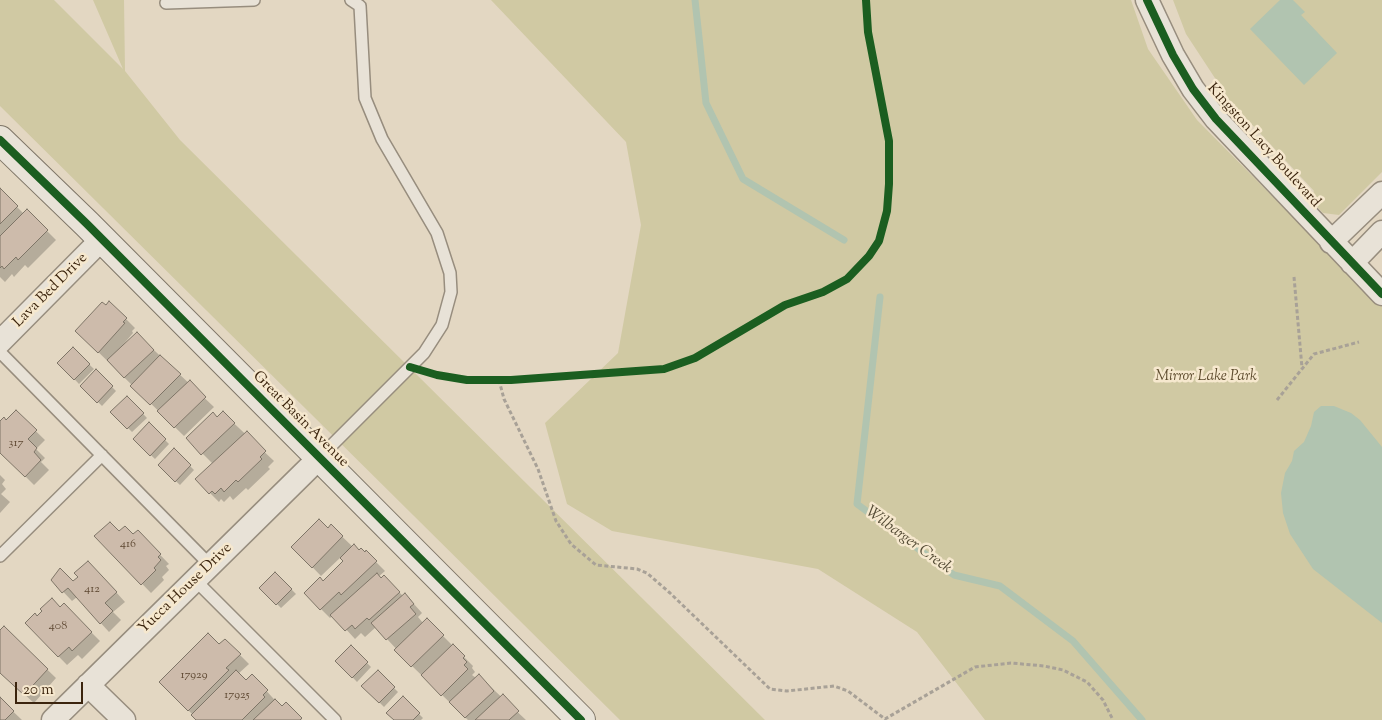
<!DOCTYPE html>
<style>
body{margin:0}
#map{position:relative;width:1382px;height:720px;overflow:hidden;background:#e3d7c2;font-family:"Sorts Mill Goudy",serif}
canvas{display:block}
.scale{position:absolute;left:15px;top:682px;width:68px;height:22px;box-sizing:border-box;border:2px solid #3b240d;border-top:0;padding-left:6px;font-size:15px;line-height:18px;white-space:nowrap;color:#3b240d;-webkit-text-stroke:4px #f6e8ce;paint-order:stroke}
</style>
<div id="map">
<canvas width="1382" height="720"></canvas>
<div class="scale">20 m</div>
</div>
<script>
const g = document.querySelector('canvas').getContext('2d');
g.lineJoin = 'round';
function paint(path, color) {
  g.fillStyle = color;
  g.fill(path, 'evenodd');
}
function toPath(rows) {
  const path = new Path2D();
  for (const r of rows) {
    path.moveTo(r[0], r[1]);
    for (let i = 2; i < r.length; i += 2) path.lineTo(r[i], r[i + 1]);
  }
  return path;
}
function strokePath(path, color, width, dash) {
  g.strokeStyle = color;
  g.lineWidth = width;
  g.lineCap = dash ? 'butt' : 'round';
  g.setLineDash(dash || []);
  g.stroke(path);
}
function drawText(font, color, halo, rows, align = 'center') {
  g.font = font + ' "Sorts Mill Goudy",serif';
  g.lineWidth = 5;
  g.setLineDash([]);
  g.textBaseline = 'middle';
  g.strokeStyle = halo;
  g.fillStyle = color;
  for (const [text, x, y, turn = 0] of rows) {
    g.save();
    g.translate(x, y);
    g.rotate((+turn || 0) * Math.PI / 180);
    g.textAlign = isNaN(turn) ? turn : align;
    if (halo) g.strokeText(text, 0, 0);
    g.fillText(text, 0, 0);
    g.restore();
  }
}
const green = toPath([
 [0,0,54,0,123,69,93,0,124,0,125,71,180,140,765,720,620,720,0,106],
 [491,0,1131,0,1148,49,1197,120,1382,307,1382,720,985,720,917,632,818,569,612,531,567,504,545,423,618,353,641,225,626,142],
 [1173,0,1382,0,1382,172,1339,215,1323,213,1309,199,1314,191,1230,101,1186,34]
]);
const water = toPath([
 [1280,0,1293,0,1305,12,1301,15,1337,53,1304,85,1250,29],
 [1321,406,1334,406,1351,413,1360,420,1382,447,1382,623,1313,569,1290,534,1283,513,1281,493,1285,473,1292,461,1294,451,1304,442,1311,426,1314,412]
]);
const shadow = toPath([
 [0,190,24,214,27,211,56,240,28,268,25,265,14,277,12,274,5,282,0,277],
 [126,319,135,328,132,331,133,333,122,346,123,347,137,334,214,407,184,436,86,340],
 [73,349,94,369,79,384,59,363],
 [96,371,116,391,102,406,82,386],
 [127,397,147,418,132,432,112,412],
 [16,412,45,440,36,449,45,458,41,462,49,470,34,485,0,451,0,423,6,421],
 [223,413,274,461,268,467,270,469,248,490,246,488,233,500,230,496,224,502,221,499,219,502,210,493,213,464,187,438],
 [149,424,169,444,155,459,134,439],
 [174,450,194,470,180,485,159,465],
 [0,475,5,480,2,484,6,489,1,494,10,502,0,513],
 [331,526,353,547,365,554,366,552,385,571,378,577,393,586,403,596,405,594,422,613,418,617,423,623,427,620,473,666,472,668,475,672,472,675,476,678,479,676,526,720,468,720,412,666,376,627,365,637,361,633,355,639,333,615,330,618,305,593,323,582,345,562,341,557,321,576,293,547],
 [138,532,169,564,166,566,169,570,162,577,164,580,151,593,96,536,119,533,134,536],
 [60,570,73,583,97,571,125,602,113,612,121,620,109,632,77,597,72,601,52,580],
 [275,573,296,594,281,608,261,588],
 [64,605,100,641,82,659,78,655,67,665,26,623],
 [4,628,56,678,34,703,0,672,0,632],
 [225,640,249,664,238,674,246,682,252,675,282,708,286,704,302,720,198,720,160,682],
 [351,647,371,667,357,682,337,661],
 [378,672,398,692,384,707,363,686],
 [403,698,423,718,421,720,396,720],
 [0,699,22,720,0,720]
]);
const stream = toPath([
 [695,0,706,103,743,179,844,240],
 [880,297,857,504,954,575,1000,586,1073,641,1142,720]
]);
const building = toPath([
 [0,188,18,206,0,224,0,188],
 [27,209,48,230,18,260,16,257,4,269,2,266,0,268,0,236,27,209],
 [109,301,127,318,123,322,125,323,98,353,75,331,102,302,106,305,109,301],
 [137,332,154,350,124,378,107,360,137,332],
 [73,347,90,364,74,380,57,363,73,347],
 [160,355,181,374,150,405,130,386,160,355],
 [96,369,113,386,97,403,80,386,96,369],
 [190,380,206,397,174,428,157,411,190,380],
 [127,396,144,413,127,429,110,412,127,396],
 [16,410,37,430,28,439,37,448,34,452,41,460,25,477,0,453,0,421,4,417,6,420,16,410],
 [223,411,235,423,201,455,186,438,213,412,217,417,223,411],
 [149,422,166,439,150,456,133,439,149,422],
 [247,431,266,451,260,457,262,459,238,482,236,480,224,492,221,488,215,494,212,491,209,494,195,479,247,431],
 [174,448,191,465,175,482,158,465,174,448],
 [319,519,328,528,331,524,343,536,312,568,291,547,319,519],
 [110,522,119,531,125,526,133,534,138,530,161,554,158,557,161,560,154,568,156,570,141,585,94,536,110,522],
 [354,544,359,550,361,548,365,552,366,550,377,561,341,595,339,592,320,610,304,593,320,577,323,581,343,561,340,558,354,544],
 [88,561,117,592,105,603,113,611,100,624,68,588,62,593,51,580,60,568,73,581,78,577,74,573,88,561],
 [275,572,292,589,276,605,259,588,275,572],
 [377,573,381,578,384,575,400,592,369,620,367,618,355,629,352,625,345,631,330,615,377,573],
 [405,593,414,604,410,607,416,614,386,640,371,623,405,593],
 [52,598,60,607,64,603,92,632,72,651,69,647,58,657,25,623,35,613,37,616,42,611,40,609,52,598],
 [427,618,444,635,411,667,394,650,427,618],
 [4,626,48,669,24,695,0,673,0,630,4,626],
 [208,633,219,644,225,639,241,654,226,668,229,670,188,711,159,682,208,633],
 [453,644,465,656,463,658,467,662,464,665,468,669,441,696,421,675,453,644],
 [351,645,368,662,352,678,335,661,351,645],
 [236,670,246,680,252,674,268,690,263,695,265,697,242,720,196,720,191,715,236,670],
 [378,670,395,687,379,703,361,686,378,670],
 [479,674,494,691,465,718,449,702,479,674],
 [503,694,519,711,509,720,475,720,503,694],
 [403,696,420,713,413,720,394,720,386,713,403,696],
 [0,697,14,711,5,720,0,720,0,697],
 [275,699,282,706,286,702,302,718,300,720,253,720,275,699]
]);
const path = toPath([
 [1294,277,1302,368],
 [427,372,467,380,511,380,664,369,695,358,785,305,823,292,847,279,869,256,879,241,887,211,889,184,889,141,868,32,866,0],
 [499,380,504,399,538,469,556,521,571,544,596,565,637,569,647,573,670,593,770,689,787,691,834,686,848,691,885,719,975,667,1011,663,1044,666,1063,670,1087,682,1103,700,1113,720],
 [1277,400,1314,354,1359,342]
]);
const lane = toPath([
 [166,3,254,0],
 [0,352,210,565],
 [320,457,424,353,442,325,451,292,450,273,437,233,382,139,365,98,360,6,351,0],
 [0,556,102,455],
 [195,580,335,720]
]);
const street = toPath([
 [1147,0,1173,55,1193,89,1216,119,1382,294],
 [1331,242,1382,193],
 [1352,263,1382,232],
 [0,342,102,239],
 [88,685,124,720],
 [53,720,319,458]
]);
const secondary = toPath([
 [0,140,87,224,581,720]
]);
const cycleway = toPath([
 [1147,0,1173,55,1193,89,1216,119,1382,294],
 [0,140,87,224,581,720],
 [410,367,437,375,467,380,511,380,664,369,695,358,785,305,823,292,847,279,869,256,879,241,887,211,889,184,889,141,868,32,866,0]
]);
const numberNames = [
 ["317",16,444],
 ["416",128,545],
 ["412",92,590],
 ["408",58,627],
 ["17929",194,676],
 ["17925",237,696]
];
const streetNames = [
 ["Kingston Lacy Boulevard",1263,146,48],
 ["Lava Bed Drive",51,291,-45],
 ["Great Basin Avenue",300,420,45],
 ["Yucca House Drive",186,589,-44]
];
const parkNames = [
 ["Mirror Lake Park",1206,377]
];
const waterNames = [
 ["Wilbarger Creek",908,541,36]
];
paint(green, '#d0c9a3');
paint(water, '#b1c4b0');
paint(shadow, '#0003');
strokePath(stream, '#b1c4b0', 7);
paint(building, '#cdbbab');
strokePath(building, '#7e7567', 1);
strokePath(lane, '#978d7e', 14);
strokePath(street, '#978d7e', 25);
strokePath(secondary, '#7e7567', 30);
strokePath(path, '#a8a197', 3, [4, 2.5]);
strokePath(lane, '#e8e2d7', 11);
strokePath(street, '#e8e2d7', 22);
strokePath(secondary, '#e8e2d7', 28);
strokePath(cycleway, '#1b5e20', 8);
drawText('12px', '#604a34', null, numberNames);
drawText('15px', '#3b240d', '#f6e8ce', streetNames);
drawText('italic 15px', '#5c4a2c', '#f6e8ce', parkNames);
drawText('italic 16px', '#534a34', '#f6e8ce', waterNames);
</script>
